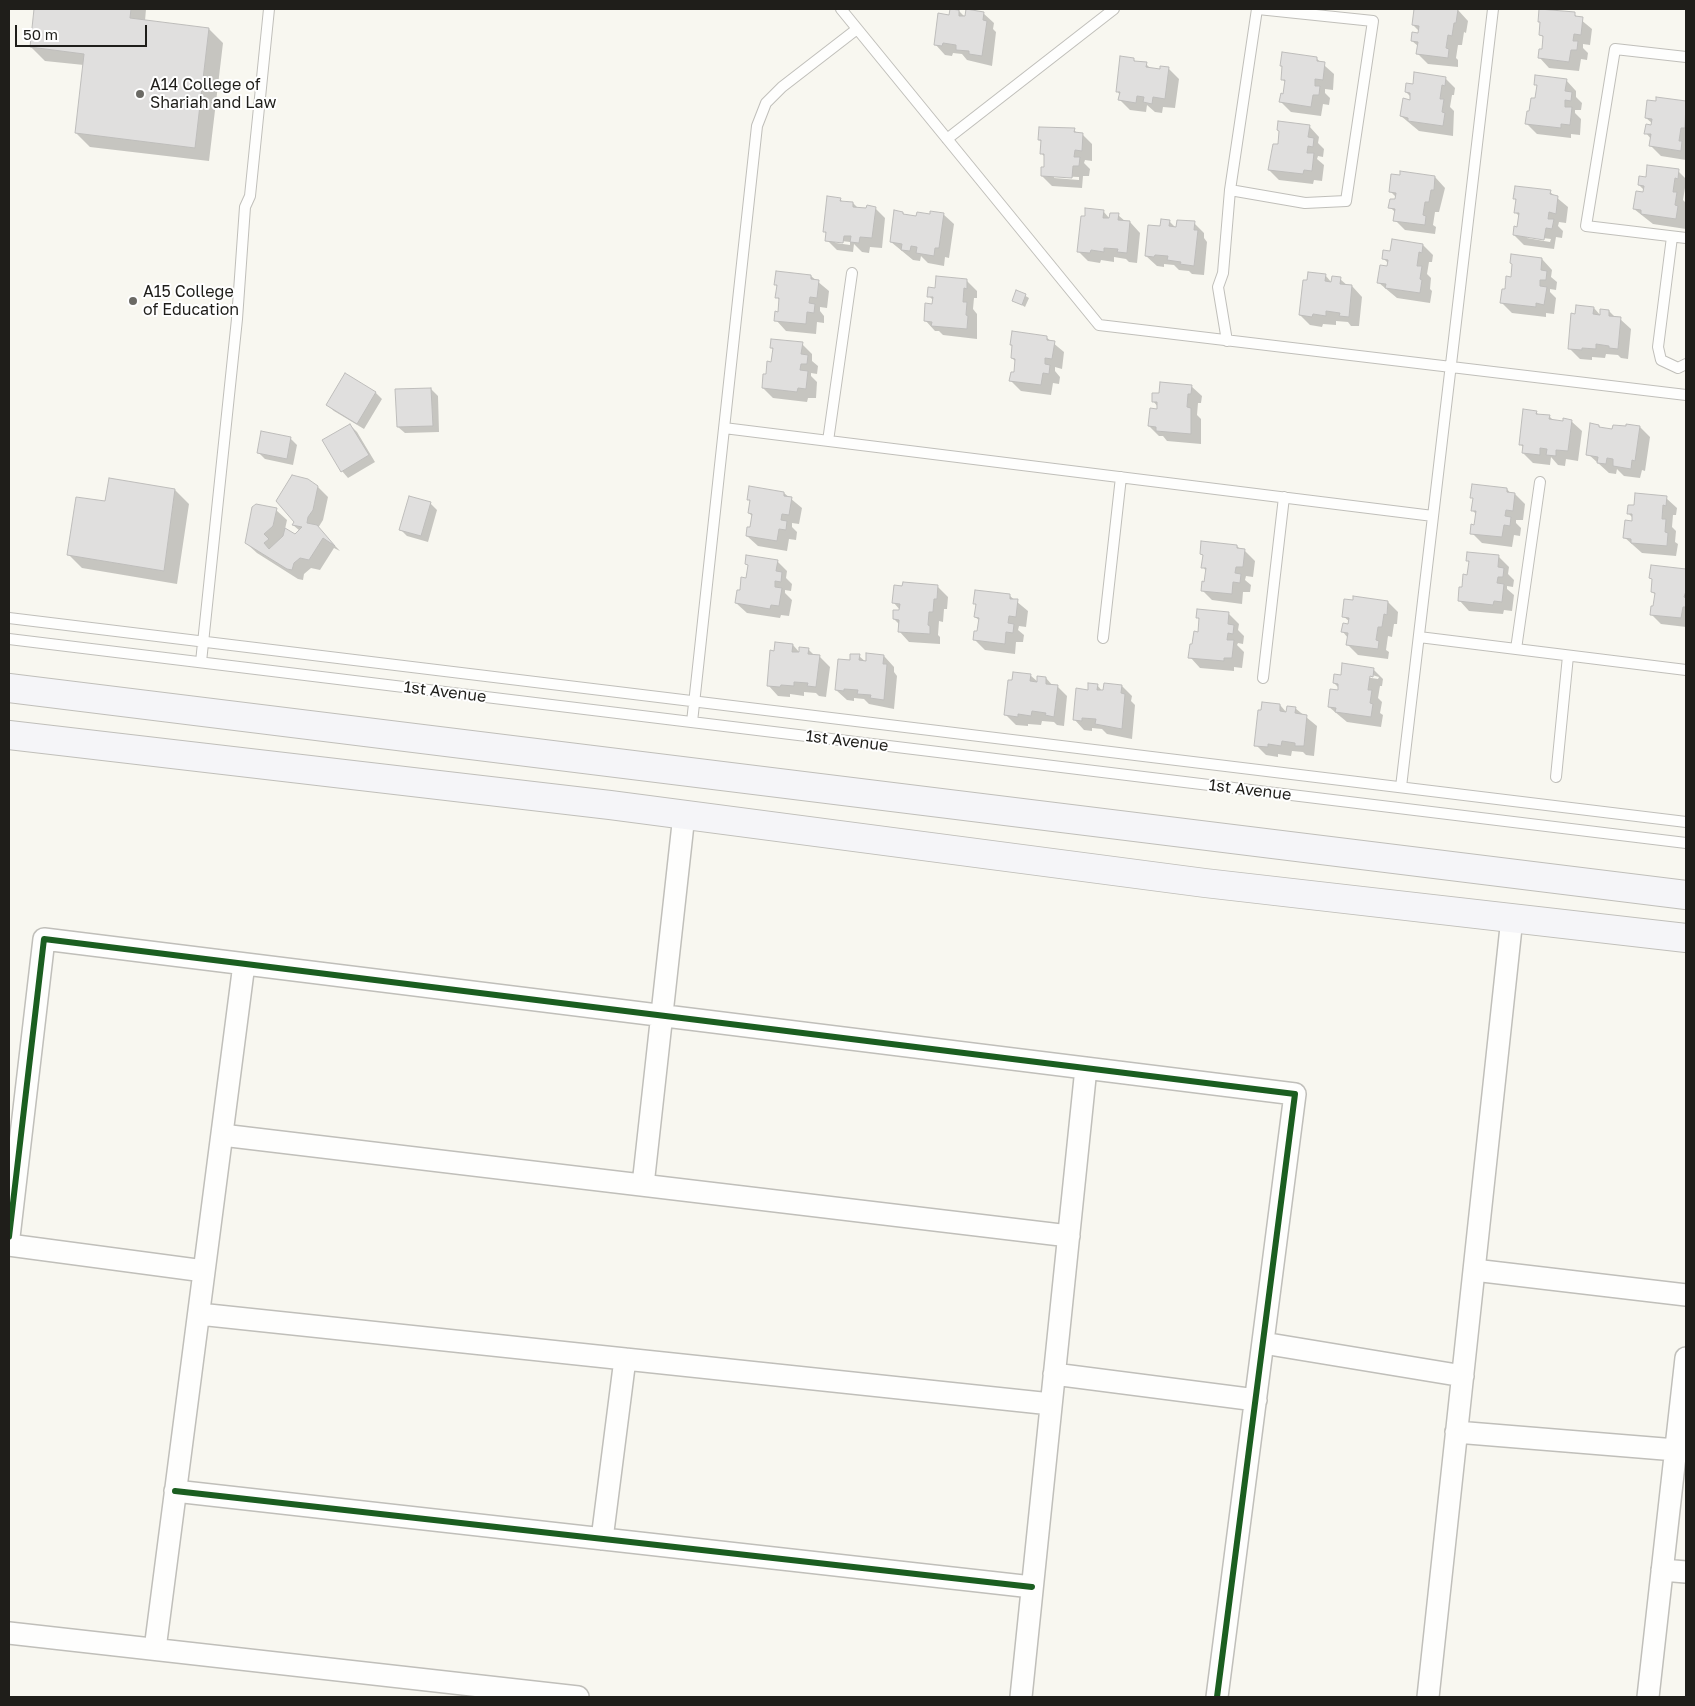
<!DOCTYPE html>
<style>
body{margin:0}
#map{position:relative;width:1695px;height:1706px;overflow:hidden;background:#f8f7f0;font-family:"Golos Text",sans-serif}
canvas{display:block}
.frame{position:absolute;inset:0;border:10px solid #1f1e1a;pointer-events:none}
.scale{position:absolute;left:15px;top:25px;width:132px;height:22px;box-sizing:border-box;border:2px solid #1f1e1a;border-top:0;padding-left:6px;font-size:15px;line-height:18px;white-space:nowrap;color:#1f1e1a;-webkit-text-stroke:4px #fff;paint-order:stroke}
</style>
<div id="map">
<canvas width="1695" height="1706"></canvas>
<div class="frame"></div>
<div class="scale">50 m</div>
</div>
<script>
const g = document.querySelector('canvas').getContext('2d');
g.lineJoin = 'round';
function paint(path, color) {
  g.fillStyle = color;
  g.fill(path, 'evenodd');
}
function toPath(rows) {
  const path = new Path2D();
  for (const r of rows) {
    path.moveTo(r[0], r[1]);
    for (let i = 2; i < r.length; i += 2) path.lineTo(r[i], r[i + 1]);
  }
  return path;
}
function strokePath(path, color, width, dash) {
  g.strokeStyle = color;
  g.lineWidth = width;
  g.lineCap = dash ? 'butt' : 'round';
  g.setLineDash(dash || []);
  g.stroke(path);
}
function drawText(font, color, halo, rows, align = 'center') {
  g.font = font + ' "Golos Text",sans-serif';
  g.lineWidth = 4;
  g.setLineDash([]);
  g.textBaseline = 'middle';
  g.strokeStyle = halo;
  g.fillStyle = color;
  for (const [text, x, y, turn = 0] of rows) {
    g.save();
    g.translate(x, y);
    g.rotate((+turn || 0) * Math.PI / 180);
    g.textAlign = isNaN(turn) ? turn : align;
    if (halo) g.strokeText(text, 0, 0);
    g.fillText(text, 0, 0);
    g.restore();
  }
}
const shadow = toPath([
 [28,9,146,9,145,21,209,29,223,43,209,161,90,147,76,133,84,65,45,61,31,47,36,10],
 [1415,9,1458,10,1468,21,1466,33,1464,32,1462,45,1458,45,1456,58,1458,60,1458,67,1428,64,1417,53,1418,46,1412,41,1419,34,1419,31,1413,25],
 [959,11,966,18,983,13,994,23,993,29,996,32,992,66,967,60,962,54,953,53,952,56,945,55,935,44,950,16],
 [1574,14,1592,29,1590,45,1583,44,1583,48,1588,53,1587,60,1581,59,1579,71,1549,68,1539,57,1543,50,1544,38,1540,34],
 [1316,58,1334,74,1333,90,1325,89,1325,93,1330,98,1329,105,1323,104,1321,116,1291,112,1281,102,1284,95,1286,83,1282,79,1283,68,1281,66],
 [1133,59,1136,62,1146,64,1151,69,1161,70,1168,68,1179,79,1175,108,1163,107,1162,113,1155,112,1147,105,1146,112,1130,110,1120,100,1120,95,1117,91],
 [1445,78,1455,88,1454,95,1452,95,1450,107,1454,111,1453,136,1419,131,1401,116,1411,101,1411,97,1406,92],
 [1566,80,1576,91,1576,97,1582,103,1581,110,1575,110,1575,113,1581,119,1580,135,1571,134,1571,138,1537,134,1527,124,1536,100,1538,86,1535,84],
 [1657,99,1686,103,1686,160,1661,156,1651,146,1651,139,1646,133,1652,127,1653,124,1646,118,1657,103],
 [1309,126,1319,137,1318,143,1324,149,1323,157,1318,156,1317,159,1324,165,1322,181,1314,180,1313,184,1279,180,1269,170],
 [1074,130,1078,134,1082,134,1092,144,1092,161,1085,160,1084,163,1090,169,1089,176,1083,176,1082,188,1052,186,1042,176,1045,168,1045,157,1041,153,1042,142,1039,140],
 [1054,176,1079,177,1079,180,1054,178],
 [1678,171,1686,179,1686,188,1685,188,1683,200,1686,203,1686,229,1653,224,1634,209,1644,194,1644,190,1639,185,1647,178],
 [1435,177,1445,188,1439,212,1435,212,1433,225,1436,227,1435,234,1405,230,1395,220,1396,213,1390,207,1396,201,1397,198,1391,192],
 [1550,192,1568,207,1566,223,1559,222,1558,226,1563,231,1562,238,1556,237,1554,249,1524,245,1514,235,1518,228,1519,216,1515,212,1517,201,1515,199],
 [1527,236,1551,239,1550,242,1527,238],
 [840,199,843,202,853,203,858,208,875,208,885,218,882,248,870,247,869,253,862,252,854,244,853,252,837,250,827,240,827,235,824,231],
 [833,240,850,242,850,245,836,243],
 [1103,211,1110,219,1118,215,1126,222,1130,222,1140,233,1137,263,1129,262,1126,259,1114,257,1114,262,1101,260,1100,263,1088,261,1078,251],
 [903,213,906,216,917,218,943,214,954,224,949,258,945,257,944,266,928,263,921,256,920,261,913,260,891,242],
 [1170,222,1177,229,1194,223,1204,233,1204,238,1207,242,1204,275,1192,274,1189,271,1179,270,1174,265,1164,264,1164,267,1157,266,1146,256,1161,227],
 [1423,245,1433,255,1432,262,1429,262,1427,274,1431,278,1430,289,1432,291,1430,303,1397,298,1379,283,1388,268,1389,264,1384,259,1391,252],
 [1542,259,1552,270,1551,277,1557,282,1556,290,1550,289,1550,292,1556,298,1554,314,1546,313,1546,317,1512,313,1501,302,1512,278],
 [1325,275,1332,283,1340,279,1348,286,1352,286,1362,297,1359,326,1351,326,1348,322,1336,321,1336,325,1323,324,1322,327,1310,325,1300,315],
 [811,276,829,291,827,308,820,307,820,311,824,316,824,323,817,322,816,334,786,331,776,320,779,313,780,301,777,297,778,287,775,284],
 [967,281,977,291,977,298,974,298,973,309,977,314,977,339,943,335,939,331,935,331,925,320,933,305,934,301,929,296],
 [1017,291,1029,298,1025,307,1013,300],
 [1594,308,1601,316,1609,311,1616,318,1620,319,1631,329,1628,359,1621,358,1618,355,1606,354,1605,358,1592,357,1592,360,1580,359,1570,349],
 [1046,337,1064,352,1062,369,1055,367,1055,371,1060,377,1059,384,1053,383,1051,395,1021,391,1011,381,1015,374,1016,362,1012,358,1013,347,1011,345],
 [802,344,812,354,812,361,818,366,817,374,811,373,811,376,817,382,816,398,808,398,807,402,773,398,763,388,772,363,774,350,771,348],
 [346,374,376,393,382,399,364,429,334,411,327,405],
 [1191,386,1202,396,1201,403,1198,403,1197,415,1201,419,1201,444,1167,441,1163,436,1159,436,1149,426,1158,410,1158,407,1153,401],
 [431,389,438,396,439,432,405,433,398,427],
 [1536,412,1539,415,1549,416,1554,421,1571,421,1582,431,1578,461,1566,459,1565,466,1558,465,1551,457,1550,465,1533,463,1523,453,1524,448,1520,444],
 [350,425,357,432,375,462,348,478,342,471],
 [1599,426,1602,429,1614,431,1640,427,1650,437,1645,471,1642,470,1640,478,1624,476,1617,469,1616,474,1609,473,1588,454],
 [290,438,297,445,293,465,265,459,258,452],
 [318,487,328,497,323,520,318,528,340,551,334,548,320,570,311,568,304,574,303,580,298,579,257,553,246,543,276,510,287,520,285,529,295,535,300,531,293,525],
 [1507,489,1511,494,1515,494,1525,504,1523,520,1516,520,1516,523,1521,528,1520,536,1514,535,1512,547,1482,543,1472,533,1475,526,1477,515,1473,511,1474,499,1472,497],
 [175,490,189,504,177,584,82,568,68,554,106,503],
 [784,493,802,508,799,524,792,523,792,527,797,532,796,540,789,539,787,551,758,546,747,536,751,529,753,517,749,513,751,502,748,499],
 [1666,498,1677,508,1676,515,1673,515,1672,527,1676,531,1675,542,1678,544,1676,556,1642,553,1624,537,1633,522,1633,518,1628,513,1635,507],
 [430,503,437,510,428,542,407,536,401,530],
 [1237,546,1241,550,1244,550,1255,561,1253,577,1246,576,1245,580,1251,585,1250,592,1243,592,1242,604,1212,600,1202,590,1205,583,1206,571,1203,567,1204,556,1201,554],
 [1498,556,1509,567,1508,574,1514,580,1513,587,1507,586,1507,589,1514,595,1512,611,1504,610,1503,614,1469,611,1459,600,1469,576,1470,563,1468,561],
 [777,561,787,571,786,578,792,584,791,591,785,590,785,593,792,600,789,616,781,615,780,618,747,613,736,603,747,579,749,566,746,564],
 [1652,566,1686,570,1686,627,1661,624,1651,614,1654,607,1656,595,1652,592,1653,580,1651,578],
 [938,587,948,597,947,609,944,609,943,622,939,621,938,635,940,637,940,644,909,642,899,631,900,625,894,619,900,610,894,603],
 [1010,596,1028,611,1026,627,1019,626,1018,630,1024,635,1023,642,1016,642,1015,654,985,650,975,640,978,633,980,621,975,617,977,606,975,604],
 [1388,602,1398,612,1397,624,1394,624,1392,637,1388,636,1386,650,1389,652,1388,659,1358,655,1348,645,1348,638,1343,632,1349,625,1350,622,1343,616],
 [1228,613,1239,624,1238,630,1244,636,1243,644,1238,643,1237,645,1244,652,1242,668,1234,667,1234,671,1200,668,1190,657,1199,633,1200,620,1198,618],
 [793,645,800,653,808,649,815,656,819,656,830,667,826,697,819,696,816,693,804,692,804,696,790,694,790,697,778,696,768,685,776,652],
 [859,656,867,663,884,656,894,667,894,672,897,676,894,709,869,704,864,699,854,698,854,701,847,700,836,690,851,661],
 [1373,669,1383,679,1382,686,1380,686,1378,698,1382,702,1380,713,1383,715,1381,727,1347,722,1329,707,1339,692,1339,688,1334,683,1342,676],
 [1372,675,1379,677,1378,679,1365,677],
 [1030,675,1038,682,1046,678,1053,686,1057,686,1067,696,1064,726,1057,725,1054,722,1042,721,1041,725,1028,724,1028,726,1016,725,1006,715],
 [1097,685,1104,693,1122,686,1132,696,1131,701,1135,705,1132,739,1107,734,1102,729,1092,728,1092,731,1084,730,1074,719,1089,691],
 [1280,705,1287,713,1295,708,1317,726,1314,756,1306,755,1303,752,1292,751,1291,756,1278,754,1278,757,1266,755,1256,745]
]);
const building = toPath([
 [34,9,131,9,130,18,209,28,195,148,75,133,84,54,30,47,34,9],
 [950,9,959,10,959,16,965,16,966,9,984,12,983,20,987,21,982,56,969,54,969,51,956,50,956,45,943,43,942,46,934,45,938,13,949,15,950,9],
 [1414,9,1458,9,1456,23,1454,23,1452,36,1448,35,1446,48,1449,49,1448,58,1416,54,1418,42,1411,41,1412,32,1418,33,1419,26,1412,25,1414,9],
 [1539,9,1575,12,1575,16,1583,17,1581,35,1574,34,1573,41,1578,41,1577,50,1571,50,1569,62,1538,58,1539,49,1542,49,1543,36,1539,35,1540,22,1538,22,1539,9],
 [1282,52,1317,57,1317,61,1325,62,1323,80,1315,79,1315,86,1320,86,1319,95,1313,95,1311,107,1279,102,1281,93,1283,94,1285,80,1281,80,1282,66,1280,66,1282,52],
 [1120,56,1134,58,1134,61,1147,62,1146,67,1160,69,1160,66,1169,67,1165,99,1153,97,1152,104,1143,102,1144,97,1137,96,1136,103,1118,100,1120,92,1116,92,1120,56],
 [1414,72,1446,77,1445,86,1442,85,1440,99,1444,99,1442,112,1445,113,1443,126,1408,121,1408,118,1400,116,1403,98,1410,100,1410,93,1405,92,1406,83,1413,84,1414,72],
 [1535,75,1567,79,1565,91,1572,92,1571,101,1565,100,1565,107,1572,107,1570,125,1561,124,1561,128,1525,124,1527,111,1529,111,1531,98,1535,98,1537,85,1534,85,1535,75],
 [1656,97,1686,101,1685,128,1681,128,1679,141,1682,141,1681,151,1649,146,1651,134,1644,134,1646,124,1651,125,1652,119,1645,118,1647,100,1656,101,1656,97],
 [1278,121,1310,125,1308,137,1314,138,1313,147,1308,146,1307,153,1314,153,1312,171,1304,170,1303,174,1268,170,1273,144,1278,144,1279,131,1277,130,1278,121],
 [1039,127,1075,128,1074,132,1083,133,1082,151,1075,150,1074,157,1080,157,1079,166,1073,166,1072,178,1041,176,1041,167,1044,167,1044,154,1040,154,1041,140,1038,140,1039,127],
 [1647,165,1679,169,1678,179,1675,178,1673,192,1677,192,1675,205,1678,206,1676,219,1641,214,1641,210,1633,209,1636,191,1643,192,1644,186,1638,185,1639,176,1646,177,1647,165],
 [1400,171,1435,176,1434,190,1431,190,1429,202,1425,202,1423,215,1426,216,1425,225,1393,221,1395,209,1388,208,1390,199,1395,199,1396,193,1389,192,1391,174,1400,175,1400,171],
 [1515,186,1551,190,1550,194,1558,196,1556,214,1549,212,1548,219,1554,219,1552,229,1546,228,1544,240,1513,235,1514,226,1517,227,1519,213,1514,213,1516,199,1513,199,1515,186],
 [827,196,841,198,840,201,853,202,853,207,866,208,867,205,876,207,872,238,860,237,859,243,850,242,851,236,844,236,843,243,825,241,826,232,823,232,827,196],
 [1085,208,1104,210,1103,218,1109,218,1110,213,1119,213,1118,220,1130,221,1127,253,1117,252,1118,249,1104,248,1104,252,1091,250,1090,253,1077,252,1081,216,1085,216,1085,208],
 [894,210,903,212,903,214,916,216,917,212,930,214,930,211,944,213,939,248,935,248,934,256,916,253,917,247,911,246,910,251,901,250,902,244,890,242,894,210],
 [1161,219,1170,220,1169,226,1176,227,1177,220,1195,221,1194,230,1198,230,1194,266,1180,264,1181,262,1167,260,1168,256,1155,255,1154,257,1145,256,1148,225,1160,226,1161,219],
 [1392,239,1423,244,1422,253,1419,252,1417,266,1422,266,1420,279,1422,280,1420,293,1385,288,1386,284,1377,283,1380,265,1387,266,1388,260,1382,259,1383,250,1390,251,1392,239],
 [1511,254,1542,258,1541,270,1547,271,1546,280,1540,280,1540,286,1547,287,1544,305,1536,303,1536,307,1500,303,1502,289,1505,289,1506,276,1511,277,1512,264,1510,263,1511,254],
 [776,271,811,275,811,279,819,280,817,298,810,297,809,303,815,304,814,313,807,312,806,324,774,321,775,311,778,312,779,298,775,298,777,285,774,285,776,271],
 [1308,272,1326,274,1325,281,1331,282,1332,276,1341,277,1340,284,1352,285,1349,317,1339,316,1340,313,1326,311,1326,316,1313,314,1312,317,1299,315,1303,280,1307,280,1308,272],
 [936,276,967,279,967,289,964,288,963,302,967,302,966,315,968,316,967,329,931,326,932,322,924,321,925,303,932,304,933,297,927,297,928,287,935,288,936,276],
 [1016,290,1026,294,1022,305,1012,301,1016,290],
 [1576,305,1594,307,1593,314,1600,315,1600,309,1609,310,1609,316,1621,317,1618,349,1609,348,1609,346,1596,344,1596,349,1582,348,1582,350,1568,349,1571,313,1575,314,1576,305],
 [1012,331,1047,336,1047,340,1055,341,1052,359,1045,358,1045,364,1050,365,1049,374,1043,373,1041,385,1009,381,1011,372,1014,372,1015,359,1011,358,1012,345,1010,345,1012,331],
 [771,339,803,342,801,354,808,355,807,364,801,364,800,370,808,371,806,389,798,388,797,392,762,388,763,374,766,374,767,361,771,362,773,348,770,348,771,339],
 [345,373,376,392,357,424,326,405,345,373],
 [1160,382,1192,385,1191,394,1188,394,1187,407,1191,408,1191,434,1156,431,1156,427,1148,426,1150,408,1157,409,1157,402,1152,402,1152,393,1159,393,1160,382],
 [431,388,433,426,397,427,395,389,431,388],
 [1523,409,1537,411,1536,414,1550,415,1549,419,1563,421,1563,418,1572,420,1568,451,1556,450,1556,456,1546,455,1547,449,1540,448,1540,455,1522,453,1523,445,1519,445,1523,409],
 [1590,423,1599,425,1599,427,1612,429,1613,425,1626,426,1626,424,1640,426,1635,461,1632,460,1631,469,1613,466,1613,459,1607,458,1606,464,1597,463,1598,457,1586,455,1590,423],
 [350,424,369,455,341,472,322,440,350,424],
 [261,431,291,437,287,459,257,453,261,431],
 [292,475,308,479,318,486,313,510,308,517,307,523,317,525,335,546,323,538,309,560,300,558,294,563,292,570,287,569,245,543,252,507,256,504,277,508,273,526,264,534,269,539,264,543,269,549,283,536,285,528,295,534,302,527,292,525,294,522,276,501,292,475],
 [109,478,175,489,164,571,67,555,76,497,105,501,109,478],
 [1472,484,1507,488,1507,492,1515,493,1513,511,1506,510,1505,516,1511,517,1510,526,1504,525,1502,537,1470,534,1471,524,1474,525,1476,511,1471,511,1473,498,1470,498,1472,484],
 [749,486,784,492,784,496,792,497,789,515,782,514,781,520,787,521,786,530,779,529,777,541,746,536,747,527,750,527,752,514,748,513,750,500,747,500,749,486],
 [1635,493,1667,496,1666,506,1663,505,1662,519,1666,519,1665,532,1668,533,1667,546,1631,543,1631,539,1623,538,1625,520,1632,521,1632,514,1627,514,1628,505,1634,505,1635,493],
 [409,496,431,502,421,536,399,530,409,496],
 [1201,541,1237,545,1237,548,1245,549,1243,567,1236,567,1235,573,1241,574,1240,583,1233,582,1232,594,1201,591,1202,581,1204,582,1206,568,1201,568,1203,555,1200,554,1201,541],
 [1467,552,1499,555,1498,567,1504,568,1503,577,1498,577,1497,583,1504,584,1502,602,1494,601,1493,605,1458,601,1459,587,1462,587,1463,574,1467,575,1469,561,1466,561,1467,552],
 [746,555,778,560,776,571,782,572,781,582,775,581,775,587,782,588,779,606,771,605,770,609,735,603,737,590,740,590,741,577,746,578,748,565,745,564,746,555],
 [1651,565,1686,569,1686,591,1684,597,1686,598,1686,607,1683,607,1681,618,1650,615,1651,606,1653,606,1655,593,1651,592,1652,579,1649,578,1651,565],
 [903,582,938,585,937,599,934,599,933,612,929,612,928,625,930,626,930,634,898,632,899,620,893,619,893,610,899,610,900,604,892,603,894,585,902,586,903,582],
 [975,590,1010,594,1010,599,1018,599,1016,617,1009,616,1008,623,1014,624,1013,633,1006,632,1005,644,973,640,974,631,977,631,979,618,974,617,976,604,973,604,975,590],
 [1353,596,1388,601,1387,615,1384,614,1382,627,1378,627,1376,640,1379,641,1378,649,1346,645,1348,633,1341,632,1343,623,1348,624,1349,618,1342,617,1344,599,1353,600,1353,596],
 [1197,609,1229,612,1228,624,1234,625,1233,634,1228,633,1227,640,1234,640,1232,658,1224,658,1224,661,1188,658,1190,644,1192,644,1194,631,1198,632,1199,618,1196,618,1197,609],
 [775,642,793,644,792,652,799,652,799,647,809,648,808,654,820,655,816,687,807,686,808,683,794,682,794,686,781,685,780,687,767,686,770,650,774,651,775,642],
 [866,653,884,655,883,664,887,664,884,700,870,698,871,695,857,694,858,690,844,689,844,691,835,690,838,659,850,660,850,654,860,654,859,660,866,661,866,653],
 [1342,663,1374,668,1373,677,1370,676,1368,690,1372,690,1370,703,1373,704,1371,717,1335,712,1336,708,1328,707,1330,689,1338,690,1338,684,1333,683,1334,674,1341,675,1342,663],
 [1013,672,1031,674,1030,681,1037,682,1037,676,1046,677,1046,684,1058,685,1054,717,1045,715,1046,713,1032,711,1031,716,1018,714,1018,717,1004,715,1008,680,1012,680,1013,672],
 [1088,683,1098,684,1097,690,1103,690,1104,683,1122,685,1121,693,1125,694,1122,729,1095,724,1096,719,1082,718,1082,721,1073,720,1076,688,1088,690,1088,683],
 [1262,702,1280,704,1280,711,1286,712,1287,706,1296,707,1295,713,1307,715,1304,746,1295,746,1295,743,1282,741,1281,746,1268,744,1268,747,1254,746,1258,710,1261,710,1262,702]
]);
const service = toPath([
 [841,9,1099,325,1686,395],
 [1686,57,1615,49,1586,226,1686,238],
 [947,139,1114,9],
 [1230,190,1305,203,1346,201,1373,21,1258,9],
 [1672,237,1658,347,1661,360,1678,368,1686,364],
 [1227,341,1218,287,1223,273,1230,190,1257,9],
 [724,428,1433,516],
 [828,441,852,273],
 [9,618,1686,822],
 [1419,637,1686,670],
 [1103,638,1121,477],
 [9,639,1686,843],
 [1516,649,1540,482],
 [201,662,237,319,245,207,250,196,269,9],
 [1263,678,1284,497],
 [692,722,757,126,766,103,782,87,857,29],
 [1556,777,1568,656],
 [1401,787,1493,9]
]);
const minor = toPath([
 [222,1135,1069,1236],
 [643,1185,684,815],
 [9,1237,44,939,1295,1094,1217,1697],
 [9,1245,204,1271],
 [1474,1270,1686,1295],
 [199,1314,1051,1404],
 [1263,1343,1463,1376],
 [1054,1374,1256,1400],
 [1456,1432,1676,1450],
 [175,1491,1032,1587],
 [602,1539,625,1359],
 [1662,1570,1686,1572],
 [9,1633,578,1697],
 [155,1649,244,964],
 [1021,1697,1086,1068],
 [1428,1697,1512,918],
 [1648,1697,1686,1358]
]);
const secondary = toPath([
 [9,688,1686,895],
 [9,735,610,805,1205,883,1686,938]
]);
const cycleway = toPath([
 [9,1237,44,939,1295,1094,1217,1697],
 [175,1491,1032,1587]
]);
const markers = [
 [140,94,5,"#6b6a65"],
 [133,301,5,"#6b6a65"]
];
const poiNames = [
 ["A14 College of",150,85],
 ["Shariah and Law",150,103],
 ["A15 College",143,292],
 ["of Education",143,310]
];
const streetNames = [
 ["1st Avenue",445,692,7],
 ["1st Avenue",847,741,7],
 ["1st Avenue",1250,790,7]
];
paint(shadow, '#0003');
paint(building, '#e0dfde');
strokePath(building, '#bebdbb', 1);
strokePath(service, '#c0bfba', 12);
strokePath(minor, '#c0bfba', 24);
strokePath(secondary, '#c0bfba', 30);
strokePath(service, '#fefefd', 10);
strokePath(minor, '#fefefd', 21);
strokePath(secondary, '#f5f5f8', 28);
strokePath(cycleway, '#1b5e20', 6);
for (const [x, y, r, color] of markers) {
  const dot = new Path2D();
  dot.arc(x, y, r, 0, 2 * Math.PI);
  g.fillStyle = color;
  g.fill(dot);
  strokePath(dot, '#fff', 2);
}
drawText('16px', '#1f1e1a', '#fff', poiNames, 'left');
drawText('16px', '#1f1e1a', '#fff', streetNames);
</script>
